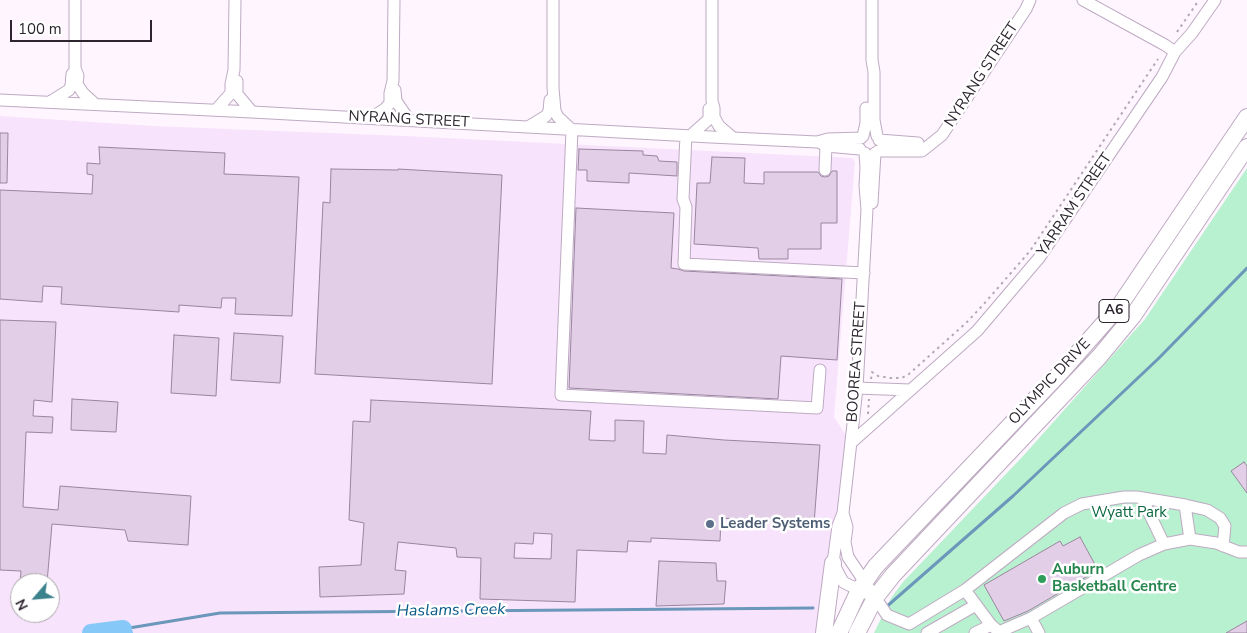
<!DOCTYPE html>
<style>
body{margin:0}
#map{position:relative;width:1247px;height:633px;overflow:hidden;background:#fef5ff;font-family:"Nunito Sans",sans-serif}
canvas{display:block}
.north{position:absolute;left:10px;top:573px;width:50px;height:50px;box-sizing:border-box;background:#fff;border:1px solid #aba7ab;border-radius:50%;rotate:243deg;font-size:14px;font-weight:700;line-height:20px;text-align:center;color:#2c242e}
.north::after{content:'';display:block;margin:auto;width:18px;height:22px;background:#3c828d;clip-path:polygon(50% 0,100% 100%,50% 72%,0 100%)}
.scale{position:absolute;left:10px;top:20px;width:142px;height:22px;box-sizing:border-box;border:2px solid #2c242e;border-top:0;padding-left:6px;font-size:15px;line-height:18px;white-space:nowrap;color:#2c242e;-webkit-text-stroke:4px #fff;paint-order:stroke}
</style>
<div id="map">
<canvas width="1247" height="633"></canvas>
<div class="north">N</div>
<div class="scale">100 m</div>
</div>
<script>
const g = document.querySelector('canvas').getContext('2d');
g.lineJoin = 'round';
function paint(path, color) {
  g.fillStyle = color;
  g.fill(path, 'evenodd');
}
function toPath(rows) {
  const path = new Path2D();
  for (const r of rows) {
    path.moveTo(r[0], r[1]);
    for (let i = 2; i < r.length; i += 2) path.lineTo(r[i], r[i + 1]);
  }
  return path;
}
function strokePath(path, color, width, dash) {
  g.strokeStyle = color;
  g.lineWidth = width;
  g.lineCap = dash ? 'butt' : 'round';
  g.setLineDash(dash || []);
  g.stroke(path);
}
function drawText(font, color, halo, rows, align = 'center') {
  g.font = font + ' "Nunito Sans",sans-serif';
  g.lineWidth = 5;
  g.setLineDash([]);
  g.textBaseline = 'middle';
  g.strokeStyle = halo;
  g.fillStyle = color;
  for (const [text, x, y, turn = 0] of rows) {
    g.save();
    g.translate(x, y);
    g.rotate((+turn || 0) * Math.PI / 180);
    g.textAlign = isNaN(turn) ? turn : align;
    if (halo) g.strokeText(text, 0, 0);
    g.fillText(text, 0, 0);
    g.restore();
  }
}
const built = toPath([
 [0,116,153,126,404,136,852,158,855,162,834,417,851,443,824,633,0,633],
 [20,583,50,583,50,613,20,613]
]);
const green = toPath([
 [1247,168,1247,633,874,633,891,598,903,582,1024,455,1145,319]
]);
const stream = toPath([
 [885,608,1013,496,1159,358,1247,268],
 [123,629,220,613,813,608]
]);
const canal = toPath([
 [123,629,128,633]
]);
const river = toPath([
 [91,633,123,629]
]);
const building = toPath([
 [0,133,8,133,7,183,0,183,0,133],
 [99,147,225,153,224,174,299,177,292,316,235,314,236,298,222,298,221,308,179,305,179,312,61,304,62,287,43,286,42,302,0,299,0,190,92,194,93,175,87,174,87,163,100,164,99,147],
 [579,149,643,151,643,155,657,156,659,161,677,162,677,176,629,173,629,183,587,181,587,170,578,170,579,149],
 [712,157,745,158,744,183,764,184,764,172,818,172,821,176,825,177,829,176,832,171,837,171,837,223,821,223,821,249,788,249,788,259,759,259,758,248,694,244,697,183,710,183,712,157],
 [331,169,398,170,398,169,502,175,492,384,315,374,323,202,330,203,331,169],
 [576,208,674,213,671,268,678,269,684,271,842,279,837,360,781,356,778,399,569,388,576,208],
 [0,320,56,322,52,402,34,400,33,416,53,417,52,433,26,432,23,507,58,510,60,486,191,496,188,545,128,541,125,530,52,524,47,583,20,583,21,571,0,570,0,320],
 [234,333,283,336,280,383,231,380,234,333],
 [174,335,219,338,216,396,171,393,174,335],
 [72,399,118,402,116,432,71,430,72,399],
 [371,400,591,411,589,440,615,441,615,420,644,421,643,453,666,454,667,435,724,440,820,445,814,524,721,518,720,541,651,538,651,542,628,541,627,552,577,550,575,602,480,599,481,558,457,557,456,548,398,542,395,570,406,571,404,594,320,597,319,567,361,565,364,523,349,520,353,421,370,422,371,400],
 [534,533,552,534,551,559,514,558,515,543,533,544,534,533],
 [1244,462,1247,466,1247,493,1231,471,1244,462],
 [1080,537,1098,570,1028,611,1004,621,984,585,1060,541,1063,546,1080,537],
 [659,561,716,563,717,581,726,581,724,604,656,606,659,561],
 [1247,621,1247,633,1226,633,1247,621]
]);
const path = toPath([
 [1177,32,1199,0],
 [871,379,872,372,878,376,890,378,902,378,909,374,966,323,983,305,1030,251,1158,59],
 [868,414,869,399]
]);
const minor = toPath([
 [75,0,75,68,78,76,77,84,83,93,94,103],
 [553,0,553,88,555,111,558,117,572,130],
 [712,0,712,101,714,108,714,117,719,126,732,137],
 [872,0,872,60,874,72,874,120,877,136],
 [1083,0,1165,45,1175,52],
 [237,81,237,94,252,112],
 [395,90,396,101,409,120],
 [0,100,252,112,711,137,817,142,828,139,861,138],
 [50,102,69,90,71,86,72,74],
 [216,110,231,93,231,84,234,70,235,0],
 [371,118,385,109,390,103,390,93,393,81,394,0],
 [528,127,546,116,549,111,550,100],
 [572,130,561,395,817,408,820,370],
 [686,136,683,199,686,207,684,264,864,273],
 [690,136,709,119,709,109],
 [863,136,866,123,866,108],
 [879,140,918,143],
 [819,142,826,146,860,149],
 [878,151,922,151,942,135,1026,9,1030,0],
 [865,153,866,168,865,185,867,210,857,388,843,513,838,526,833,563,843,582,865,593],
 [825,170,826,146],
 [872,203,875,153],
 [857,388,910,390],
 [851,443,977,331,1039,258,1162,77,1175,52,1192,33,1215,0],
 [1142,498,1164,544],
 [1185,505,1190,539],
 [843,513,847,527,845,542,848,557,887,615,909,624,965,590,1064,513,1082,504,1124,497,1137,497,1185,505,1207,510,1220,518,1225,526,1223,546],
 [965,590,991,625,975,633],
 [991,625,998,631,1001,631,1031,618],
 [927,633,976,605],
 [1039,633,1031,618,1139,555,1164,544,1190,539,1216,543,1239,552,1247,552]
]);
const highway = toPath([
 [824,633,833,563],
 [839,633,859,590,876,566,1061,372,1120,305,1247,117],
 [857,633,875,598,893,575,1099,357,1133,316,1247,147]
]);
const markers = [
 [710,524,5,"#5c6f8a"],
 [1042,579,5,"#2e9e5b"]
];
const shields = [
 [1114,311,30]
];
const shieldNames = [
 ["A6",1114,311]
];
const streetNames = [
 ["NYRANG STREET",982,75,-57],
 ["NYRANG STREET",409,120,3],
 ["YARRAM STREET",1075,205,-56],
 ["BOOREA STREET",857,362,-86],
 ["OLYMPIC DRIVE",1050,382,-47]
];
const parkNames = [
 ["Wyatt Park",1129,513]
];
const serviceNames = [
 ["Leader Systems",720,524]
];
const leisureNames = [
 ["Auburn",1052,570],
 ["Basketball Centre",1052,587]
];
const waterNames = [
 ["Haslams Creek",451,611,-1]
];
paint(built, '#f8e3fc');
paint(green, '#b8f1d0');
strokePath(stream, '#6b97bb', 3);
strokePath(canal, '#86c8f8', 10);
strokePath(river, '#86c8f8', 18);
paint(building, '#e3cee7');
strokePath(building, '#9a869e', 1);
strokePath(minor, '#beaac2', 13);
strokePath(highway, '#beaac2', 18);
strokePath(path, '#b1a8b2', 2, [2.5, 4]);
strokePath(minor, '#fff', 11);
strokePath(highway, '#fff', 16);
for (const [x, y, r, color] of markers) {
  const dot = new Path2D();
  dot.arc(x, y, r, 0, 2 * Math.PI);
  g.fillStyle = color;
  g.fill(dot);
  strokePath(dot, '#fff', 2);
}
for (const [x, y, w] of shields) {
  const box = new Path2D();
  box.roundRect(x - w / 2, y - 11.5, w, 23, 4);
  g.fillStyle = '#fff';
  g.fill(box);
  strokePath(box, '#2c242e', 1);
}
drawText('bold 14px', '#2c242e', null, shieldNames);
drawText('15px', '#2c242e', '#fff', streetNames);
drawText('15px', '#0c6741', '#fff', parkNames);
drawText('bold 15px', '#4e5e75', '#fff', serviceNames, 'left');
drawText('bold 15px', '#27864d', '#fff', leisureNames, 'left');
drawText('italic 16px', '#065985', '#fff', waterNames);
</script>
